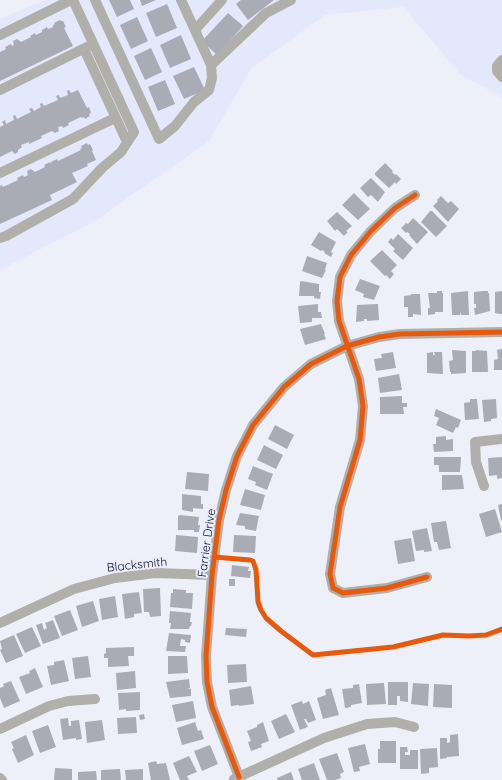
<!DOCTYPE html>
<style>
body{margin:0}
canvas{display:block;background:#eef0f9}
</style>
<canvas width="502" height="780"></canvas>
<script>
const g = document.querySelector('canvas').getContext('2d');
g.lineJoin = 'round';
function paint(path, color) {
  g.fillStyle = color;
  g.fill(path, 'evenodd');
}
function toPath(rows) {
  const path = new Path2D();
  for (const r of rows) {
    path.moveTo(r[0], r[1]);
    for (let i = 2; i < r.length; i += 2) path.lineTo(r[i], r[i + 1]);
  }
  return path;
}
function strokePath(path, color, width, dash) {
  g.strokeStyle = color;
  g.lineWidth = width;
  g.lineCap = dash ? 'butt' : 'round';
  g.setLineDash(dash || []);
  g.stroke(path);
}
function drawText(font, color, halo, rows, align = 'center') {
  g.font = font + ' Quicksand,sans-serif';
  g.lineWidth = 4;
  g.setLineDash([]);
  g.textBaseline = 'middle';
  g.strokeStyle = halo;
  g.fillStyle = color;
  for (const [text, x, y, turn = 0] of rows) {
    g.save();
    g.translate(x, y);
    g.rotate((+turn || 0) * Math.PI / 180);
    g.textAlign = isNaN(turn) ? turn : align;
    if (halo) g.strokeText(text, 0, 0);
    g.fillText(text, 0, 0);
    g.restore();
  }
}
const built = toPath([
 [45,0,502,0,502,97,461,75,403,7,325,15,251,69,209,141,95,221,0,270,0,19]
]);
const building = toPath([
 [109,0,130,0,134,9,117,17],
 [140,0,156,0,142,6],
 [241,0,274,0,248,20,236,4],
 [167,4,177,28,156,37,146,13],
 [228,13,243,26,217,55,202,41],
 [137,17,148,41,131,49,120,25],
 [60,20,61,21,63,21,66,27,64,28,73,46,0,81,0,52,6,49,5,47,11,44,12,46,14,45,13,41,17,39,21,42,31,37,30,36,35,33,36,35,42,32,42,30,47,27,48,29,53,27,53,25,55,24,54,23],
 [181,35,191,59,170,68,160,45],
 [151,48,162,72,145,80,134,56],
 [194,67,205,90,184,99,173,76],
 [165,80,175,104,158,111,148,87],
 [69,90,71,93,78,90,87,108,89,107,91,113,89,114,90,116,85,119,84,117,82,118,81,117,68,123,69,125,63,128,62,126,58,127,59,131,55,133,52,131,41,136,42,138,29,144,29,142,21,145,22,147,18,150,18,152,15,154,12,151,0,157,0,127,4,125,2,122,5,120,6,124,14,120,13,116,15,115,17,119,31,112,29,109,32,108,34,111,41,107,40,104,42,103,44,106,58,100,56,96,59,95,60,98,68,95,67,91],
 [87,143,88,145,90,144,93,150,92,151,96,160,87,164,88,166,72,173,77,182,50,195,52,200,0,224,0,186,2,185,3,187,18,180,17,178,23,175,24,177,28,175,27,171,31,169,35,172,45,167,44,165,50,162,52,164,51,162,57,159,58,161,81,150,80,149,82,148,81,146],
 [385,163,393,171,392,172,395,175,396,174,401,179,396,184,395,182,389,188,375,175,375,173],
 [371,178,385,192,378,202,371,195,368,197,360,188],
 [354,193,370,209,358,220,342,205],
 [441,196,448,203,451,201,459,209,448,222,433,206,438,201,437,200],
 [430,211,432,211,447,226,436,237,421,222],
 [337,212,352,226,346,231,348,232,344,236,337,229,335,231,327,221],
 [413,218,428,232,417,244,409,235,410,234,407,232,406,233,401,228,406,223,408,224],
 [319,232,336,242,331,252,333,253,331,257,324,253,325,252,322,250,321,251,311,245],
 [398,234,413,248,403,260,393,251,395,249,388,242,391,238,393,240],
 [382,250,397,265,391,271,394,274,390,279,386,275,385,276,370,261],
 [307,256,327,263,325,270,326,270,322,278,302,271],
 [360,279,380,286,374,300,363,297,364,294,355,290],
 [301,281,319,284,319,292,321,292,320,299,314,298,314,296,299,296,300,282],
 [437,291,442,291,442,293,443,293,443,312,435,312,435,314,428,315,428,308,430,308,428,293,437,293],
 [468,291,469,315,461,315,460,312,460,315,452,315,451,293],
 [483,291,488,291,488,293,489,293,490,311,475,315,474,308,476,308,476,304,474,304,474,292],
 [502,291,502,314,500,314,495,313,495,292],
 [411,294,420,294,421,315,413,314,413,317,408,317,408,307,404,307,404,296,411,295],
 [318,304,318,312,321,312,322,318,312,318,312,322,300,323,298,306],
 [378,304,379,320,367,321,367,319,364,319,364,321,356,322,357,305],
 [321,324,325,334,324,334,326,339,305,345,300,329],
 [502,349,502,370,494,370,494,360,498,359,497,350],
 [452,350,466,351,466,373,451,374,451,372,450,372,449,361,453,360],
 [476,350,487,351,488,372,472,372,472,351,476,351],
 [393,352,396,368,376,371,374,359,382,358,381,354],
 [433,352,433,355,435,355,434,352,442,352,443,374,427,373,427,353],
 [399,374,402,390,380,393,378,378],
 [402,396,402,403,407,403,407,407,403,407,404,414,380,414,380,397],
 [470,399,477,399,479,419,465,420,464,403,470,402],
 [496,399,497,418,491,419,491,421,484,422,482,400],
 [436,409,461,420,458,428,456,427,453,433,436,425,439,418,434,416],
 [275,425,294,435,287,449,268,439],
 [446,436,446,440,453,439,453,451,434,452,433,444,436,444,436,437],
 [264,445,283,455,276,469,257,460],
 [434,457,461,457,460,472,439,472,439,465,434,465],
 [502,457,502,478,497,479,497,475,489,476,488,458],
 [253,466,273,474,267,490,255,485,256,482,248,479],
 [187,472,209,474,208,491,185,489],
 [442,475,462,475,464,489,442,490],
 [245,489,265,495,261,510,240,505],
 [182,494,201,496,201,504,203,504,203,509,193,508,193,512,182,510],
 [502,504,502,520,501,520,498,505],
 [495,509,502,532,486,537,479,514],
 [240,513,259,516,256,531,245,529,245,526,236,525],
 [180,515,199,517,198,525,200,525,199,532,194,532,194,530,178,530,178,516],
 [446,521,451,548,439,550,437,542,434,542,431,523],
 [427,528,432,551,424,552,424,550,416,551,412,531],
 [176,535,198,537,197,553,175,551],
 [234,535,256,536,255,553,233,552],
 [411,538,415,561,398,564,394,541],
 [232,565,249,567,248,571,251,571,250,578,231,576],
 [229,579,235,579,235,586,229,586],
 [160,588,161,616,150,617,149,612,144,612,143,589],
 [173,589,186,590,186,593,193,593,192,609,170,607,171,593,173,593],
 [139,592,142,613,134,614,134,617,125,619,122,594],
 [115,596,118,617,102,620,99,599],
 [93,601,99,621,82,627,76,606],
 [70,610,78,630,62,636,54,616],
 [170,611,191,613,190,622,192,622,191,626,190,626,189,629,170,629,171,623,169,623],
 [53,620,60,638,43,644,36,625,42,623,44,630,47,628,45,623],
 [32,627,41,646,25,653,16,634],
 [226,628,247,629,246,637,225,635],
 [169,633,191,635,190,643,185,642,185,640,181,639,180,646,186,646,185,652,166,651],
 [14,635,23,656,6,663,0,650,2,649,0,641],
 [134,647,134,656,128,656,129,666,108,667,108,658,104,658,104,654,106,653,106,648],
 [88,656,91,677,75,679,72,658],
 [168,656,187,656,188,673,168,674],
 [64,660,69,681,51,685,47,666,54,665,54,662],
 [246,664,247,682,228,683,227,665],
 [35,668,43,687,26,694,19,677,30,673,29,671],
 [135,671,136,688,117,690,116,673],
 [189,679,190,688,187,688,191,689,191,696,170,698,166,682],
 [11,681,20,701,4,708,0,698,0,688,4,686,3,684],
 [388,682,408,682,408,702,400,701,400,696,397,696,397,705,388,705],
 [384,683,386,704,367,705,366,684],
 [413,683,429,684,428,706,411,704],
 [359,684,362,703,351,705,351,707,345,708,342,689,353,688,353,685],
 [434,684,452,685,452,708,433,707],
 [251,686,254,704,239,706,239,705,231,706,229,690],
 [331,688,339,715,323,719,317,698,326,695,325,690],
 [140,692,140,710,126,711,126,709,119,710,118,693],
 [193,701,196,718,176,722,172,705],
 [302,701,303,704,309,701,316,720,308,723,306,719,304,719,308,727,300,730,291,705],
 [144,714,145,719,140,720,139,715],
 [286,714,295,732,279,739,271,721],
 [136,717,137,733,118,734,117,718],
 [68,718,69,726,71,726,71,721,79,720,82,739,76,740,76,738,63,740,60,719],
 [102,720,105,740,87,743,85,722],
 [195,722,198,731,201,730,204,739,182,745,177,728],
 [263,722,269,741,261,744,262,747,251,751,248,742,251,741,247,731,257,727,257,725],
 [48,725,56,747,40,753,32,731],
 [458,734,459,756,447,757,447,758,440,759,440,738,447,738,447,743,450,742,450,735],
 [26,735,34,755,18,763,12,749,14,748,11,742],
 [380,741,396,741,396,763,378,763,378,749,380,749],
 [365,744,370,764,359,767,360,771,354,772,348,748],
 [210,745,218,764,202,771,194,751],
 [400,747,407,747,408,752,405,752,405,755,410,755,410,750,418,750,418,769,400,769],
 [437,748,438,767,429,768,429,773,421,774,420,749],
 [337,753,344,772,340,774,341,778,335,780,327,780,319,759],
 [189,756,197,772,187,776,189,780,180,780,173,763],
 [156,761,157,764,166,763,170,780,151,780,148,763],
 [314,763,320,780,302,780,298,769],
 [55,768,72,769,72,780,54,780],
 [120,769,121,780,101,780,101,770],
 [143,769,143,780,126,780,125,770],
 [96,771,97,780,78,780,78,772],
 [291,772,294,780,277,780,277,778]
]);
const minor = toPath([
 [95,0,159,139,175,126,194,102,209,90,212,78,211,65,266,13,291,0],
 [181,0,211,65],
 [195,30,222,0],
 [0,35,71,0],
 [84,49,127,142],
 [502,60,497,66,497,71,502,77],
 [0,90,93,44],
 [0,173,115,118],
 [415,195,395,208,371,231,351,255,340,277,337,301,339,321,359,379,363,406,360,440,340,507,330,574,333,588,343,593,387,588,427,577],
 [0,238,6,236,73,199,102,168,121,152,134,132,73,0],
 [484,486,476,462,475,442,502,439],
 [0,623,74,589,115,578,155,573,212,575],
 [0,729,49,706,68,701,95,699],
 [239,777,212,707,207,682,206,656,212,575,219,520,226,490,237,456,253,425,284,387,311,364,347,346,379,337,400,334,502,332],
 [0,778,2,780],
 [234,779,324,738,367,724,395,722,414,727]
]);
const cycleway = toPath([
 [415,195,395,208,371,231,351,255,340,277,337,301,339,321,359,379,363,406,360,440,340,507,330,574,333,588,343,593,387,588,427,577],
 [214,557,250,560,253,561,256,570,258,602,261,610,266,618,281,631,313,655,393,647,443,635,469,636,486,635,502,629],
 [239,777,212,707,207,682,206,656,212,575,219,520,226,490,237,456,253,425,284,387,311,364,347,346,379,337,400,334,502,332]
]);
const streetNames = [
 ["Farrier Drive",207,543,-82],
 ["Blacksmith",137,565,-6]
];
paint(built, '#e4e8fc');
paint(building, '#aaacb5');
strokePath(minor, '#b1afa9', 10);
strokePath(cycleway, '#e8590c', 5);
drawText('12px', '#10111b', '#e9ecfe', streetNames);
</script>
